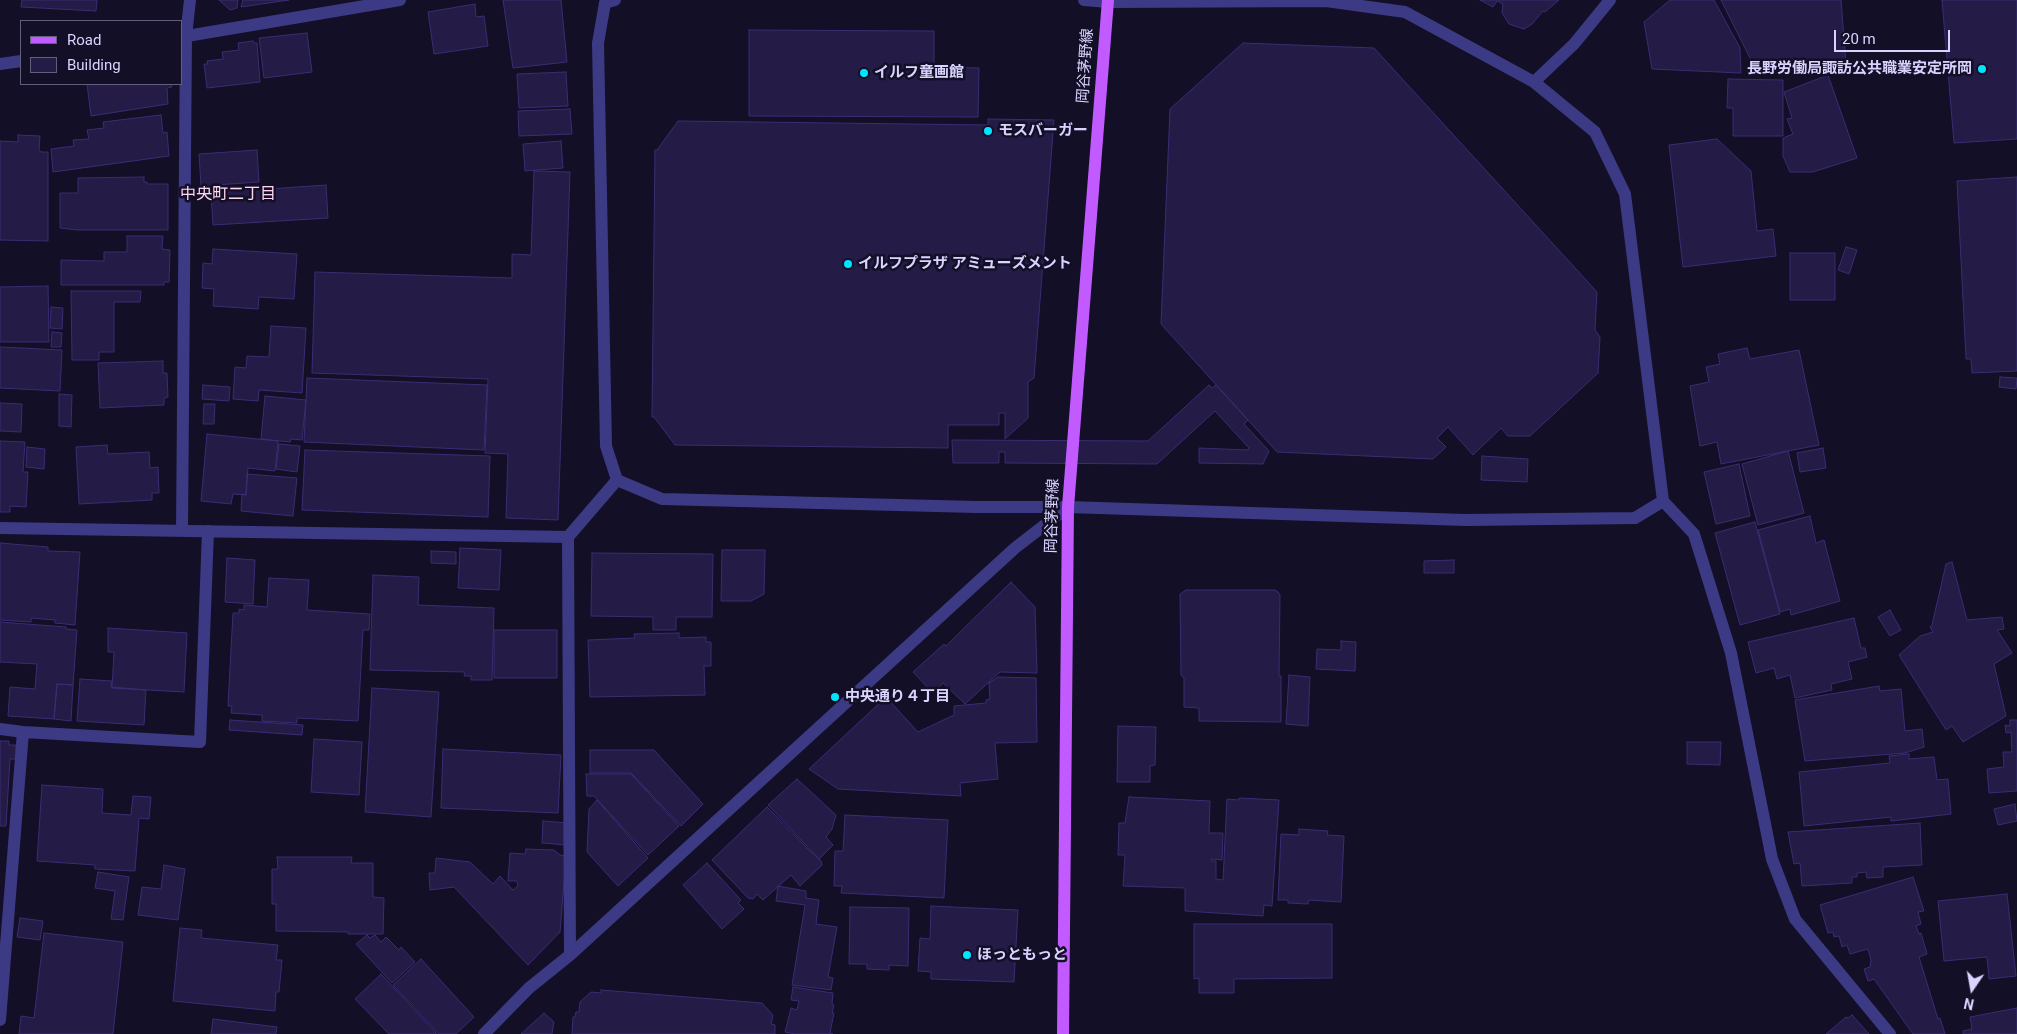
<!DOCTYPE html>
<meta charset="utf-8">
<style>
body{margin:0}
#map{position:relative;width:2017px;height:1034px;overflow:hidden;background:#130f26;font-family:Roboto,sans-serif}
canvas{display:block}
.legend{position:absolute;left:20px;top:20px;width:162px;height:65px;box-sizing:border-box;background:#130f26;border:1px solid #625e7d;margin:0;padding:6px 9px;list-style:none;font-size:15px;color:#d9d4ff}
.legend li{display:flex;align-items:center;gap:10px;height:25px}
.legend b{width:25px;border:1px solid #625e7d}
.north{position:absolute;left:1947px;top:964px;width:50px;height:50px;-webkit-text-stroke:4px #130f26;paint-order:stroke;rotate:192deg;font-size:14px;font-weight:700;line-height:20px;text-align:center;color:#d9d4ff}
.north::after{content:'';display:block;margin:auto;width:18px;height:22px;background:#d9d4ff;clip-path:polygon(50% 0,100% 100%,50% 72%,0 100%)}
.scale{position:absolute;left:1834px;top:30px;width:116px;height:22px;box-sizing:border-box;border:2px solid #d9d4ff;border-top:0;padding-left:6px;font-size:15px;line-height:18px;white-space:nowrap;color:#d9d4ff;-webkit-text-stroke:4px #130f26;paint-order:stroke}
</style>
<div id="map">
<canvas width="2017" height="1034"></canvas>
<ul class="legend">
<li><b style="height:6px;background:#c25bff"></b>Road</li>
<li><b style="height:14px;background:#241b47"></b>Building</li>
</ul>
<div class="north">N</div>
<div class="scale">20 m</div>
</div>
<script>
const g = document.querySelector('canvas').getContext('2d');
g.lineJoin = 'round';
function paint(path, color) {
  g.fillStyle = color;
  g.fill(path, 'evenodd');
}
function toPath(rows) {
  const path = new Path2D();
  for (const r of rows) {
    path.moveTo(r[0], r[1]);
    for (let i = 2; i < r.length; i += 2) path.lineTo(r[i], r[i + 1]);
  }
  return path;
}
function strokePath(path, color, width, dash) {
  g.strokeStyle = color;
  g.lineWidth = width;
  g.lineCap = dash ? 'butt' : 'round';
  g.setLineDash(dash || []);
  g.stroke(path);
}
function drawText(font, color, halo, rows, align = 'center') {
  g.font = font + ' Roboto,"Noto Sans JP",sans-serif';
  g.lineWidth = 5;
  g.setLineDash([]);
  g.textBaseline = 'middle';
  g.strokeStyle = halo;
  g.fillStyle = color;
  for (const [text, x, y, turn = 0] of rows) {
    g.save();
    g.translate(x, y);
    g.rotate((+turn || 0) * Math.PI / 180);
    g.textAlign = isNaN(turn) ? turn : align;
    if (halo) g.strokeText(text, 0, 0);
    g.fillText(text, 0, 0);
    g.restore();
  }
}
const building = toPath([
 [22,0,97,0,96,11,21,7,22,0],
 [219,0,238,0,237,8,230,10,219,0],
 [243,0,289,0,241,7,243,0],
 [503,0,561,0,567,62,513,68,503,0],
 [1480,0,1559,0,1545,12,1543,11,1532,24,1524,29,1509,24,1502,13,1503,4,1497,1,1493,7,1480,0],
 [1670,0,1714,0,1740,48,1741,73,1652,69,1644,22,1670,0],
 [1721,0,1841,0,1846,64,1756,70,1721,0],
 [1942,0,2017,0,2017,139,1954,143,1942,0],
 [475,4,476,17,484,16,488,46,434,54,428,12,475,4],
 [749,30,934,31,934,67,979,68,978,117,749,116,749,30],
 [307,33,312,72,264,78,259,38,307,33],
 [253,41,254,43,257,43,260,82,207,88,204,64,208,64,207,61,223,59,222,52,239,50,238,43,253,41],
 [1243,43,1374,48,1597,292,1595,330,1600,337,1598,373,1530,436,1508,436,1501,428,1473,455,1448,427,1437,438,1446,447,1433,459,1277,452,1161,324,1170,109,1243,43],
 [566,72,568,106,519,108,517,74,566,72],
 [1828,75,1857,158,1813,172,1790,172,1783,156,1783,138,1793,134,1787,119,1792,118,1784,92,1828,75],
 [1728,79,1783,80,1783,136,1733,136,1733,108,1727,108,1728,79],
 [87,84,171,84,172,87,167,88,168,104,91,116,87,84],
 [570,109,572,134,519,136,518,111,570,109],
 [161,115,163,133,167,132,169,156,53,172,51,149,74,146,73,140,89,139,87,130,104,128,103,122,161,115],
 [988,119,1054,120,1034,378,1028,382,1028,418,1005,439,1005,413,999,413,999,425,948,425,948,448,675,445,654,417,652,417,655,150,657,150,678,121,988,125,988,119],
 [18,135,40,136,39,150,41,152,48,152,48,241,0,240,0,141,18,142,18,135],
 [1717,139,1751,171,1757,231,1773,229,1776,256,1683,267,1669,145,1717,139],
 [561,141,563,168,525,171,523,144,561,141],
 [257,150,259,182,201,186,199,154,257,150],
 [534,171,570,172,558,520,506,518,508,454,485,453,488,379,312,373,315,272,512,278,512,254,531,255,534,171],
 [144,177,144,182,147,182,147,184,168,184,168,230,78,230,60,228,60,193,78,193,78,178,144,177],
 [2017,177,2017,371,1972,373,1971,359,1966,359,1957,181,2017,177],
 [326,185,328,218,213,225,211,193,326,185],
 [127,236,163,236,162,249,170,250,169,282,164,282,164,285,61,285,61,260,104,261,104,252,127,252,127,236],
 [1846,247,1857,250,1849,274,1838,270,1846,247],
 [213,249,297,254,294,299,259,297,258,309,213,306,214,289,202,288,203,263,212,264,213,249],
 [1790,253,1835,253,1835,300,1790,300,1790,253],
 [48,286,49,342,0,342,0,287,48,286],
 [71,291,141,291,140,302,114,302,114,352,99,352,99,360,72,360,71,291],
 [51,307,63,308,62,329,50,328,51,307],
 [271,326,306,328,302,393,259,390,258,401,233,399,235,367,246,368,247,356,269,357,271,326],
 [52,332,62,333,61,347,51,347,52,332],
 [0,347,62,350,60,391,0,388,0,347],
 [1747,348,1750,359,1799,350,1819,445,1721,464,1717,442,1700,446,1690,386,1709,382,1706,367,1720,364,1718,354,1747,348],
 [163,361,163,373,167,373,168,397,164,398,164,405,100,408,98,363,163,361],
 [2000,377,2017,378,2016,389,1999,387,2000,377],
 [307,378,487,385,484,450,304,442,307,378],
 [203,385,230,387,229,401,202,399,203,385],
 [1209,385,1212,388,1216,385,1248,420,1244,424,1269,451,1263,464,1199,463,1199,448,1248,450,1249,448,1215,411,1157,464,1005,463,1005,452,999,452,999,463,953,463,952,440,1148,441,1209,385],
 [59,394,72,395,71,427,59,426,59,394],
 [265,396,306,400,302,440,291,439,290,442,261,439,265,396],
 [0,403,22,404,21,432,0,431,0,403],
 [204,404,215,404,214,424,203,424,204,404],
 [207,434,278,441,275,471,248,468,246,495,233,494,231,504,201,501,207,434],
 [0,441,25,442,23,472,28,472,26,507,10,506,10,512,0,512,0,441],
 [279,444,300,446,297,472,276,469,279,444],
 [107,445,108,454,149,452,150,468,158,467,159,493,152,493,152,500,79,504,76,447,107,445],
 [27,447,45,449,44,469,26,467,27,447],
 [1823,448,1826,468,1800,472,1797,453,1823,448],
 [305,450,490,456,488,517,302,510,305,450],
 [1788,451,1804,513,1758,525,1742,464,1788,451],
 [1482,456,1528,459,1527,482,1481,480,1482,456],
 [1739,464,1750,516,1716,524,1704,472,1739,464],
 [247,474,297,478,293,516,241,511,242,494,246,495,247,474],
 [1810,516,1816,543,1824,540,1840,601,1791,615,1790,609,1780,612,1758,530,1810,516],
 [1755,522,1780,614,1740,625,1715,533,1755,522],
 [0,543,48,547,48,551,80,552,75,625,55,623,55,620,31,618,31,622,0,620,0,543],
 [460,548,501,550,499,590,458,588,460,548],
 [722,550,765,550,764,594,751,601,721,601,722,550],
 [431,551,456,552,456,564,431,563,431,551],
 [592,553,713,554,712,617,676,617,676,630,653,630,653,617,591,616,592,553],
 [227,558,255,560,253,604,225,602,227,558],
 [1454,560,1454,573,1424,573,1424,561,1454,560],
 [1952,562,1967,620,2002,617,2004,629,1997,630,2012,653,1994,664,2006,716,1963,742,1952,726,1946,730,1899,655,1920,636,1933,632,1930,627,1932,625,1946,564,1952,562],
 [373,575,419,577,418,605,494,608,492,680,471,680,471,676,464,676,465,672,370,670,373,575],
 [269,578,309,580,307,610,370,614,369,630,363,630,358,721,297,718,297,723,262,721,262,715,231,713,232,706,228,706,233,613,239,613,239,609,244,610,244,605,267,607,269,578],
 [1011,582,1035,607,1037,673,1000,672,965,704,943,683,933,693,913,672,944,644,946,646,1011,582],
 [1186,590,1275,590,1278,592,1280,595,1279,676,1281,676,1281,722,1199,721,1199,708,1184,707,1184,678,1181,675,1180,594,1186,590],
 [1890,610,1901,630,1890,636,1878,617,1890,610],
 [1854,618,1861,648,1865,648,1867,657,1848,662,1852,679,1831,684,1832,690,1795,698,1790,675,1777,679,1774,668,1756,673,1748,642,1854,618],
 [0,622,66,627,66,629,77,630,73,685,57,684,54,719,8,716,10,687,35,689,37,664,0,662,0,622],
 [108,628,187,633,184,692,112,688,114,652,108,652,108,628],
 [494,630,557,630,557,678,494,678,494,630],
 [679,633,679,638,706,637,706,642,711,642,711,666,704,666,705,695,590,697,588,640,635,638,634,634,679,633],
 [1341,641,1356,642,1355,671,1316,669,1317,649,1341,650,1341,641],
 [1289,675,1310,677,1308,726,1286,724,1289,675],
 [998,677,1036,678,1037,742,995,743,998,779,960,783,961,796,838,789,809,769,886,697,918,732,954,715,954,706,986,703,986,700,990,699,989,683,998,677],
 [80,679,112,681,111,687,146,690,144,725,77,721,80,679],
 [57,684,73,685,71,721,54,719,57,684],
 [1879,686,1880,691,1901,689,1905,731,1922,729,1924,747,1905,753,1805,761,1795,700,1879,686],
 [372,688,439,692,431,817,365,812,372,688],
 [230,720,303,725,302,735,229,730,230,720],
 [2010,720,2017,720,2017,791,1989,793,1987,769,2004,767,2003,752,2012,752,2011,732,2006,733,2005,725,2010,726,2010,720],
 [1118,726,1156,727,1155,765,1150,766,1150,782,1117,782,1118,726],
 [314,739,362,742,359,795,311,792,314,739],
 [0,741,9,741,9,745,16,745,16,759,10,759,6,826,0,826,0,741],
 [1687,742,1721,742,1720,765,1687,764,1687,742],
 [443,749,561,755,558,813,441,808,443,749],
 [590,750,654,750,703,804,681,826,631,773,590,773,590,750],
 [1909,754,1909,759,1934,757,1937,780,1948,779,1951,814,1891,821,1891,817,1804,826,1799,772,1890,763,1889,756,1909,754],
 [586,774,631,774,679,826,648,855,594,796,587,796,586,774],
 [797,779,836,815,832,829,826,837,833,845,819,859,768,805,797,779],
 [42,785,103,789,102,813,131,815,133,796,151,797,149,819,139,818,135,871,95,869,95,865,37,861,42,785],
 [1129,797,1210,801,1209,833,1223,833,1222,860,1211,859,1211,861,1216,861,1216,879,1223,880,1227,799,1239,800,1239,798,1279,800,1272,906,1264,905,1263,916,1185,911,1185,888,1123,886,1125,855,1118,855,1119,823,1125,823,1129,797],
 [597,800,648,858,618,886,587,852,589,809,597,800],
 [2015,804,2017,821,1998,825,1994,809,2015,804],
 [767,807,807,848,821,861,822,865,800,886,791,875,763,900,757,894,753,899,748,898,712,860,767,807],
 [845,815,948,820,944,898,841,893,842,886,834,886,835,851,843,851,845,815],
 [543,821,568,823,567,845,542,843,543,821],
 [1920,823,1922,865,1883,867,1883,877,1867,878,1866,872,1857,873,1857,877,1852,877,1852,883,1802,886,1800,863,1794,864,1788,832,1920,823],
 [1299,829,1328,831,1327,835,1344,836,1341,902,1309,900,1308,904,1288,903,1288,900,1278,900,1281,834,1299,835,1299,829],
 [526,849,554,850,560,855,566,856,560,932,528,965,454,887,430,890,429,873,435,873,436,858,470,862,493,884,500,876,513,890,518,886,517,881,508,881,510,853,525,854,526,849],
 [277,857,352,857,351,863,373,863,373,897,384,898,383,934,348,934,348,932,276,931,276,904,272,904,272,869,278,869,277,857],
 [707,863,741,900,738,903,744,909,722,929,683,885,707,863],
 [164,865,185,869,178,920,138,915,142,887,161,889,164,865],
 [98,872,129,877,123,920,111,919,115,891,95,888,98,872],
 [1913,877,1924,911,1918,912,1921,924,1916,926,1919,934,1921,933,1927,954,1919,957,1938,1019,1940,1018,1945,1034,1913,1034,1874,979,1868,981,1864,969,1870,967,1871,960,1868,949,1850,954,1847,945,1842,947,1839,936,1834,937,1833,932,1828,933,1820,905,1913,877],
 [778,886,806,891,806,898,819,900,816,924,837,927,828,977,833,978,831,990,792,985,805,905,776,901,778,886],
 [2007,894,2016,976,1989,979,1987,957,1944,961,1938,901,2007,894],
 [931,906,1018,910,1014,982,931,979,931,972,918,971,920,938,930,939,931,906],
 [850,907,909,908,908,966,889,965,889,970,867,969,867,964,849,964,850,907],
 [20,918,43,921,40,940,17,937,20,918],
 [1194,924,1332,924,1332,978,1234,979,1234,993,1199,993,1199,978,1194,979,1194,924],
 [180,928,202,930,201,938,278,945,276,960,282,960,279,992,276,992,275,1011,173,1001,180,928],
 [44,933,123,942,113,1034,19,1034,21,1016,34,1018,44,933],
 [367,935,370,938,375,935,381,942,386,937,399,950,401,947,415,962,392,983,356,944,367,935],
 [421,959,474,1017,456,1034,439,1034,393,985,421,959],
 [381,974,437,1034,389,1034,355,999,381,974],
 [793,987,833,993,832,1004,834,1005,832,1013,834,1013,830,1033,833,1034,795,1034,785,1032,791,1008,797,1010,798,1005,799,1001,791,1000,793,987],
 [601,990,762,1003,773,1015,771,1024,775,1025,775,1034,572,1034,573,1017,575,1017,576,1012,579,1012,580,1002,591,992,601,993,601,990],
 [2017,1008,2017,1034,1963,1034,1963,1031,1972,1029,1970,1017,2017,1008],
 [544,1013,554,1022,552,1034,521,1034,544,1013],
 [1852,1015,1869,1034,1826,1034,1846,1017,1848,1018,1852,1015],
 [213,1019,277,1027,276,1034,211,1034,213,1019]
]);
const minor = toPath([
 [615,0,605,3,598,43,606,446,617,480,662,499,976,507,1068,507,1465,520,1635,518,1663,501],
 [1084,0,1108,2,1326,1,1405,12,1534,82,1595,132,1625,194,1663,501,1694,534,1731,653,1772,859,1795,919,1890,1034],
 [181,37,400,0],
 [0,64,21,61],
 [1534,82,1574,44,1610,0],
 [0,528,568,537],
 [182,531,186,36,190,0],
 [0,729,23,732,200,742,208,531],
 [570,955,568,537,617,480],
 [0,1020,23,732],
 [484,1034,529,988,570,955,1015,548,1068,507]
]);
const major = toPath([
 [1063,1034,1068,507,1108,0]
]);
const markers = [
 [1982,69,5,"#00e5ff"],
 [864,73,5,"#00e5ff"],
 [988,131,5,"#00e5ff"],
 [848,264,5,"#00e5ff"],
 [835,697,5,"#00e5ff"],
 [967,955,5,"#00e5ff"]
];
const streetNames = [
 ["岡谷茅野線",1086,66,-86],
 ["岡谷茅野線",1053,516,-88]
];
const poiNames = [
 ["長野労働局諏訪公共職業安定所岡",1972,69,"right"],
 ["イルフ童画館",874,73],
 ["モスバーガー",998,131],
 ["イルフプラザ アミューズメント",858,264],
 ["中央通り４丁目",845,697],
 ["ほっともっと",977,955]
];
const neighbourhoodNames = [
 ["中央町二丁目",228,195]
];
paint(building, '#241b47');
strokePath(building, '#3b2d73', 1);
strokePath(minor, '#3d3a85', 12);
strokePath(major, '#c25bff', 12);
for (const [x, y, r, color] of markers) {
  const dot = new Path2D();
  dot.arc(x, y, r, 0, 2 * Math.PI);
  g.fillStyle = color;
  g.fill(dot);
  strokePath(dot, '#130f26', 2);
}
drawText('15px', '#d9d4ff', '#130f26', streetNames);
drawText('bold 15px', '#d9d4ff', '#130f26', poiNames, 'left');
drawText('16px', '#ffd6f0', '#130f26', neighbourhoodNames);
</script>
